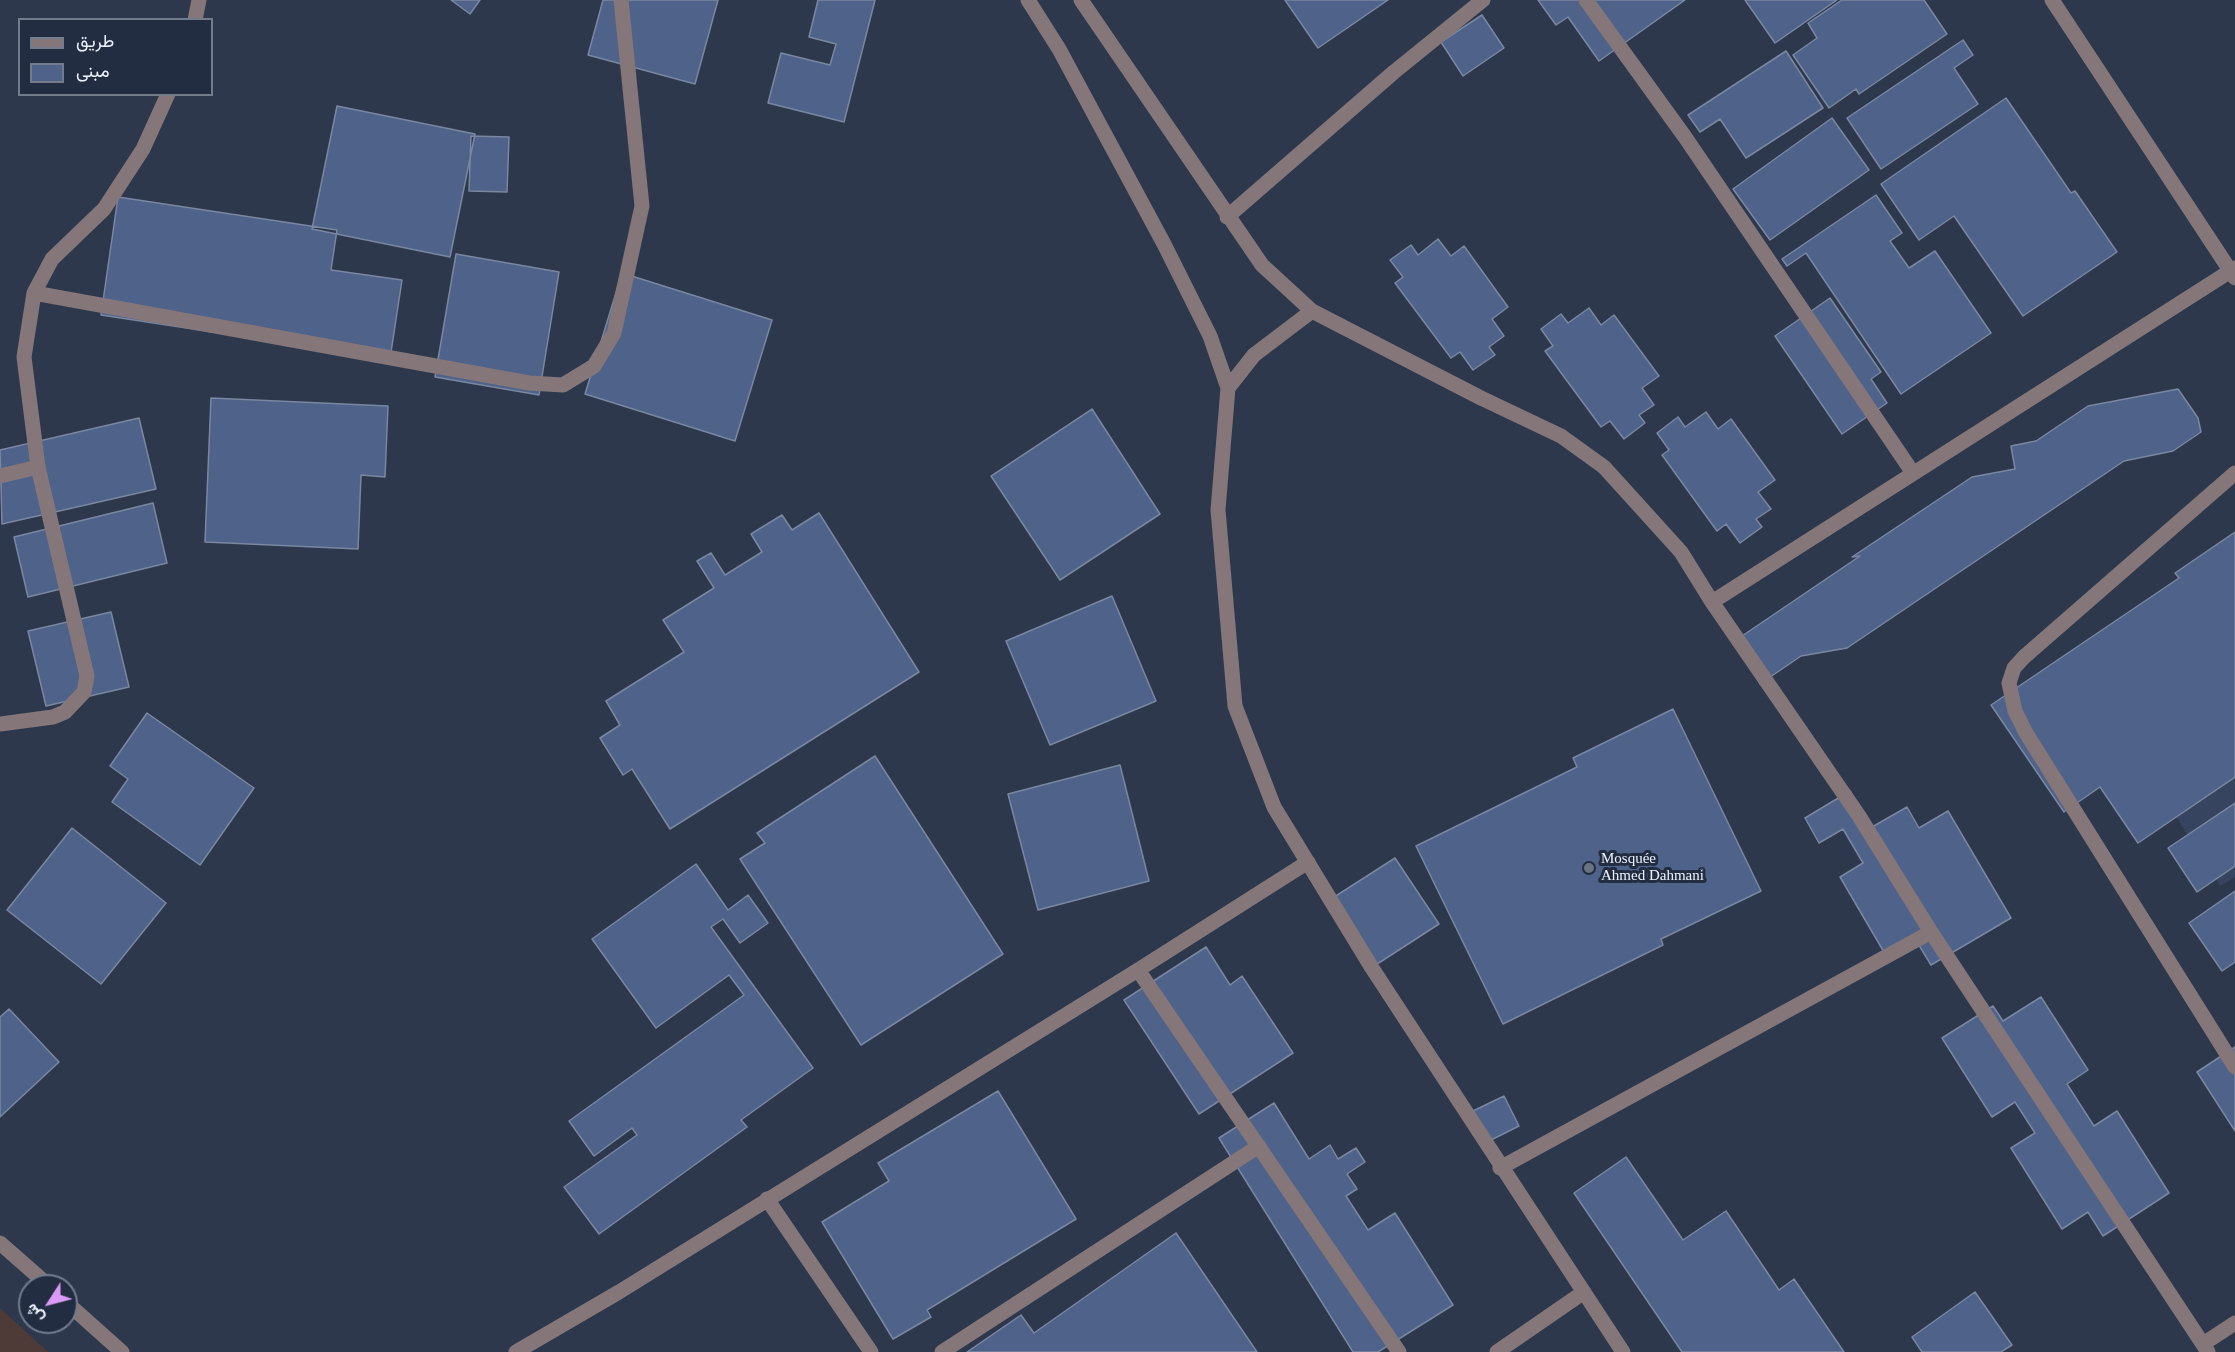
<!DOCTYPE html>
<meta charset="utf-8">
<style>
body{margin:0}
#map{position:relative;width:2235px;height:1352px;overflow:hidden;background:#2d384d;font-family:"Times New Roman",Vazirmatn,serif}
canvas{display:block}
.legend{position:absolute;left:18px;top:18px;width:195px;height:78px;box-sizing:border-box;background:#232d42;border:2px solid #737c8d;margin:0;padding:8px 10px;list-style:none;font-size:18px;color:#ecf2fe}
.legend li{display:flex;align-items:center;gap:12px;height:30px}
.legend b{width:30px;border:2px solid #737c8d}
.north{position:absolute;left:18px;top:1274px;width:60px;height:60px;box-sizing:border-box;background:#232d42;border:2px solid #737c8d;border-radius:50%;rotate:234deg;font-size:16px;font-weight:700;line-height:24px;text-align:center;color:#ecf2fe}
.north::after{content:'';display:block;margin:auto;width:21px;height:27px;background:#db9af6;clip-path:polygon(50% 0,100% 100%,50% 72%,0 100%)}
</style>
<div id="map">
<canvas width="2235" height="1352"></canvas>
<ul class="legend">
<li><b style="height:8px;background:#847679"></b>طريق</li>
<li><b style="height:16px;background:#4e628a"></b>مبنى</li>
</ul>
<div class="north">ش</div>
</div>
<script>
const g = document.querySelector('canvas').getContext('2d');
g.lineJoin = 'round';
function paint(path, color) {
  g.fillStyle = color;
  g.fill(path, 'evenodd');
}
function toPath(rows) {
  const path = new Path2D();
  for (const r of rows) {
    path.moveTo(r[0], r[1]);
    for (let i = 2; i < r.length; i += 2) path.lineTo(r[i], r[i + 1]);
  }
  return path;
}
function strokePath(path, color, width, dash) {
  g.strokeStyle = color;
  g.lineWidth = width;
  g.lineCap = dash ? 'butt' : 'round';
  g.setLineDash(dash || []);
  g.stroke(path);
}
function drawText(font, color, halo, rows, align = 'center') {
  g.font = font + ' "Times New Roman",serif';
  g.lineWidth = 6;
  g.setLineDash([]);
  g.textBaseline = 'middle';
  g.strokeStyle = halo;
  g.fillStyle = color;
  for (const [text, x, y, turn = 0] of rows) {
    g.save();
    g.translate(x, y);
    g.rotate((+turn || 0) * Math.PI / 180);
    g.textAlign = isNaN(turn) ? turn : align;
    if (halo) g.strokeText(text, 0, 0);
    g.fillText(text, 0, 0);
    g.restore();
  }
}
const built = toPath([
 [2235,777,2235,877,2220,886,2175,815]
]);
const education = toPath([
 [0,1308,48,1352,0,1352]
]);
const building = toPath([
 [451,0,480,0,470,14,451,0],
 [603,0,718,0,695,84,588,55,603,0],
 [818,0,875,0,844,122,768,103,781,53,830,65,836,44,809,37,818,0],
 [1285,0,1388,0,1318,48,1285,0],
 [1538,0,1685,0,1599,61,1568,17,1556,25,1538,0],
 [1745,0,1837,0,1775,43,1745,0],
 [1842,0,1924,0,1947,34,1859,94,1856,89,1829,108,1793,55,1817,38,1808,23,1842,0],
 [1482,15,1504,48,1463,76,1441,42,1482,15],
 [1963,40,1973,55,1954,68,1978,104,1881,169,1847,118,1963,40],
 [1786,51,1823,108,1746,158,1720,119,1700,132,1688,115,1786,51],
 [2006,98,2071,193,2075,191,2117,252,2023,316,1954,216,1919,240,1881,184,2006,98],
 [337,106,475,134,450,257,312,229,337,106],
 [1832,118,1869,170,1770,240,1733,189,1832,118],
 [471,136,509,137,507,192,469,191,471,136],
 [1876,195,1902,233,1890,241,1909,268,1935,251,1991,333,1901,394,1806,253,1787,266,1782,259,1876,195],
 [118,197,337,230,331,270,402,280,390,359,101,315,118,197],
 [1438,239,1451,256,1464,246,1508,307,1492,319,1504,336,1489,347,1495,355,1473,370,1460,352,1451,358,1395,283,1403,277,1390,260,1411,245,1418,255,1438,239],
 [456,254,559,272,539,395,435,377,456,254],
 [622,273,772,320,735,441,585,394,622,273],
 [1830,298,1881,372,1871,379,1887,403,1842,434,1775,336,1830,298],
 [1589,308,1601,325,1614,315,1659,376,1642,388,1654,405,1639,415,1645,423,1624,439,1610,421,1601,427,1545,351,1553,346,1541,329,1561,314,1568,323,1589,308],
 [2178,389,2198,418,2201,432,2173,451,2124,461,1847,648,1801,656,1760,684,1742,636,1860,556,1852,557,1972,477,2015,469,2011,446,2036,441,2088,406,2178,389],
 [211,398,388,406,385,477,361,475,358,549,205,542,211,398],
 [1092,409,1160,514,1060,580,991,476,1092,409],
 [1706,412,1718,429,1731,419,1775,480,1758,492,1771,509,1756,519,1762,527,1740,543,1726,524,1717,531,1662,455,1669,450,1657,433,1678,417,1685,427,1706,412],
 [139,418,156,489,2,524,0,450,139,418],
 [153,503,167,563,28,597,14,537,153,503],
 [819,513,919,672,670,829,632,769,623,775,600,738,620,725,606,701,684,652,663,620,714,588,697,561,711,553,725,575,762,552,751,534,782,515,792,530,819,513],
 [2235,532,2235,777,2138,843,2100,787,2064,812,1991,705,2179,578,2175,573,2235,532],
 [1112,596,1156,701,1050,745,1006,641,1112,596],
 [111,612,129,687,46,706,28,631,111,612],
 [1673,709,1761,891,1661,939,1663,945,1503,1024,1416,846,1577,767,1573,758,1673,709],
 [147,713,254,788,200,865,112,802,128,779,110,766,147,713],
 [875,756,1003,954,861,1045,740,859,765,843,757,833,875,756],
 [1120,765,1149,881,1038,910,1008,794,1120,765],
 [1850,791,1872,827,1907,807,1919,828,1948,811,2011,918,1931,965,1917,942,1888,959,1840,877,1863,863,1843,829,1819,843,1805,818,1850,791],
 [2235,803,2235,866,2197,892,2168,848,2235,803],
 [72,828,166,903,101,984,7,910,72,828],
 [1395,858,1439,924,1371,968,1328,901,1395,858],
 [696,864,728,910,748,895,768,923,740,943,723,919,711,927,813,1068,741,1120,747,1127,599,1234,564,1187,637,1135,632,1128,594,1156,569,1121,744,995,729,975,656,1028,592,939,696,864],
 [2235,891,2235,962,2222,971,2189,923,2235,891],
 [1206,947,1230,985,1242,976,1293,1053,1199,1114,1124,1000,1206,947],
 [2041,997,2088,1070,2067,1084,2094,1126,2117,1111,2169,1193,2103,1236,2088,1212,2062,1229,2011,1148,2035,1133,2015,1102,1992,1117,1942,1038,1993,1006,2003,1021,2041,997],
 [9,1009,59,1062,0,1117,0,1017,9,1009],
 [2235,1047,2235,1131,2197,1072,2235,1047],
 [998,1091,1076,1219,927,1310,931,1317,893,1339,822,1222,889,1181,878,1163,998,1091],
 [1504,1096,1519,1126,1485,1143,1471,1112,1504,1096],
 [1274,1103,1309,1159,1330,1145,1338,1159,1356,1148,1365,1162,1347,1174,1357,1189,1346,1196,1368,1230,1395,1213,1453,1305,1378,1352,1353,1352,1219,1138,1274,1103],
 [1626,1157,1683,1240,1726,1211,1779,1290,1794,1279,1844,1352,1682,1352,1574,1193,1626,1157],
 [1176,1233,1257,1352,967,1352,1021,1315,1034,1333,1176,1233],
 [1975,1292,2012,1345,2001,1352,1922,1352,1912,1337,1975,1292]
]);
const minor = toPath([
 [1028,0,1059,49,1164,244,1210,336,1228,388,1218,510,1235,706,1274,807,1372,968,1623,1352],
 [1081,0,1262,265,1312,311,1481,398,1561,436,1604,467,1681,552,1712,602,1859,816,1931,932,2208,1352],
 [1586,0,1685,137,1913,473],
 [2052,0,2235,278],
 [195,20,199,0],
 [1227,217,1394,72,1483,0],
 [34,293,529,383,563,385,594,366,614,333,642,206,621,0],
 [1228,388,1254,355,1312,311],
 [2235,473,2024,657,2014,668,2009,683,2015,711,2026,733,2235,1067],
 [0,476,38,467],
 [1712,602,2235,268],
 [0,724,53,717,65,712,84,692,87,676,38,467,24,357,34,293,52,259,104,209,143,149,168,94],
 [1138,970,1399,1352],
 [1500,1168,1931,932],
 [767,1199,871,1352],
 [0,1243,49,1286],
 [66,1302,122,1352],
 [2203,1344,2235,1323],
 [516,1352,619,1292,1138,970,1308,862],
 [942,1352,1259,1146],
 [1497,1352,1584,1292]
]);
const markers = [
 [1589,868,6,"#6b7280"]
];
const poiNames = [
 ["Mosquée",1601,859],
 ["Ahmed Dahmani",1601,876]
];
paint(built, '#37445f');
paint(education, '#4e3a36');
paint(building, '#4e628a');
strokePath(building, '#7a87a0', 1.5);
strokePath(minor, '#847679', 15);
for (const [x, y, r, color] of markers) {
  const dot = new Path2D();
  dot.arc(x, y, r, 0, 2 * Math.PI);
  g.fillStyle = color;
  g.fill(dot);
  strokePath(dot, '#232d42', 2);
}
drawText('15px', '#ecf2fe', '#232d42', poiNames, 'left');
</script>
